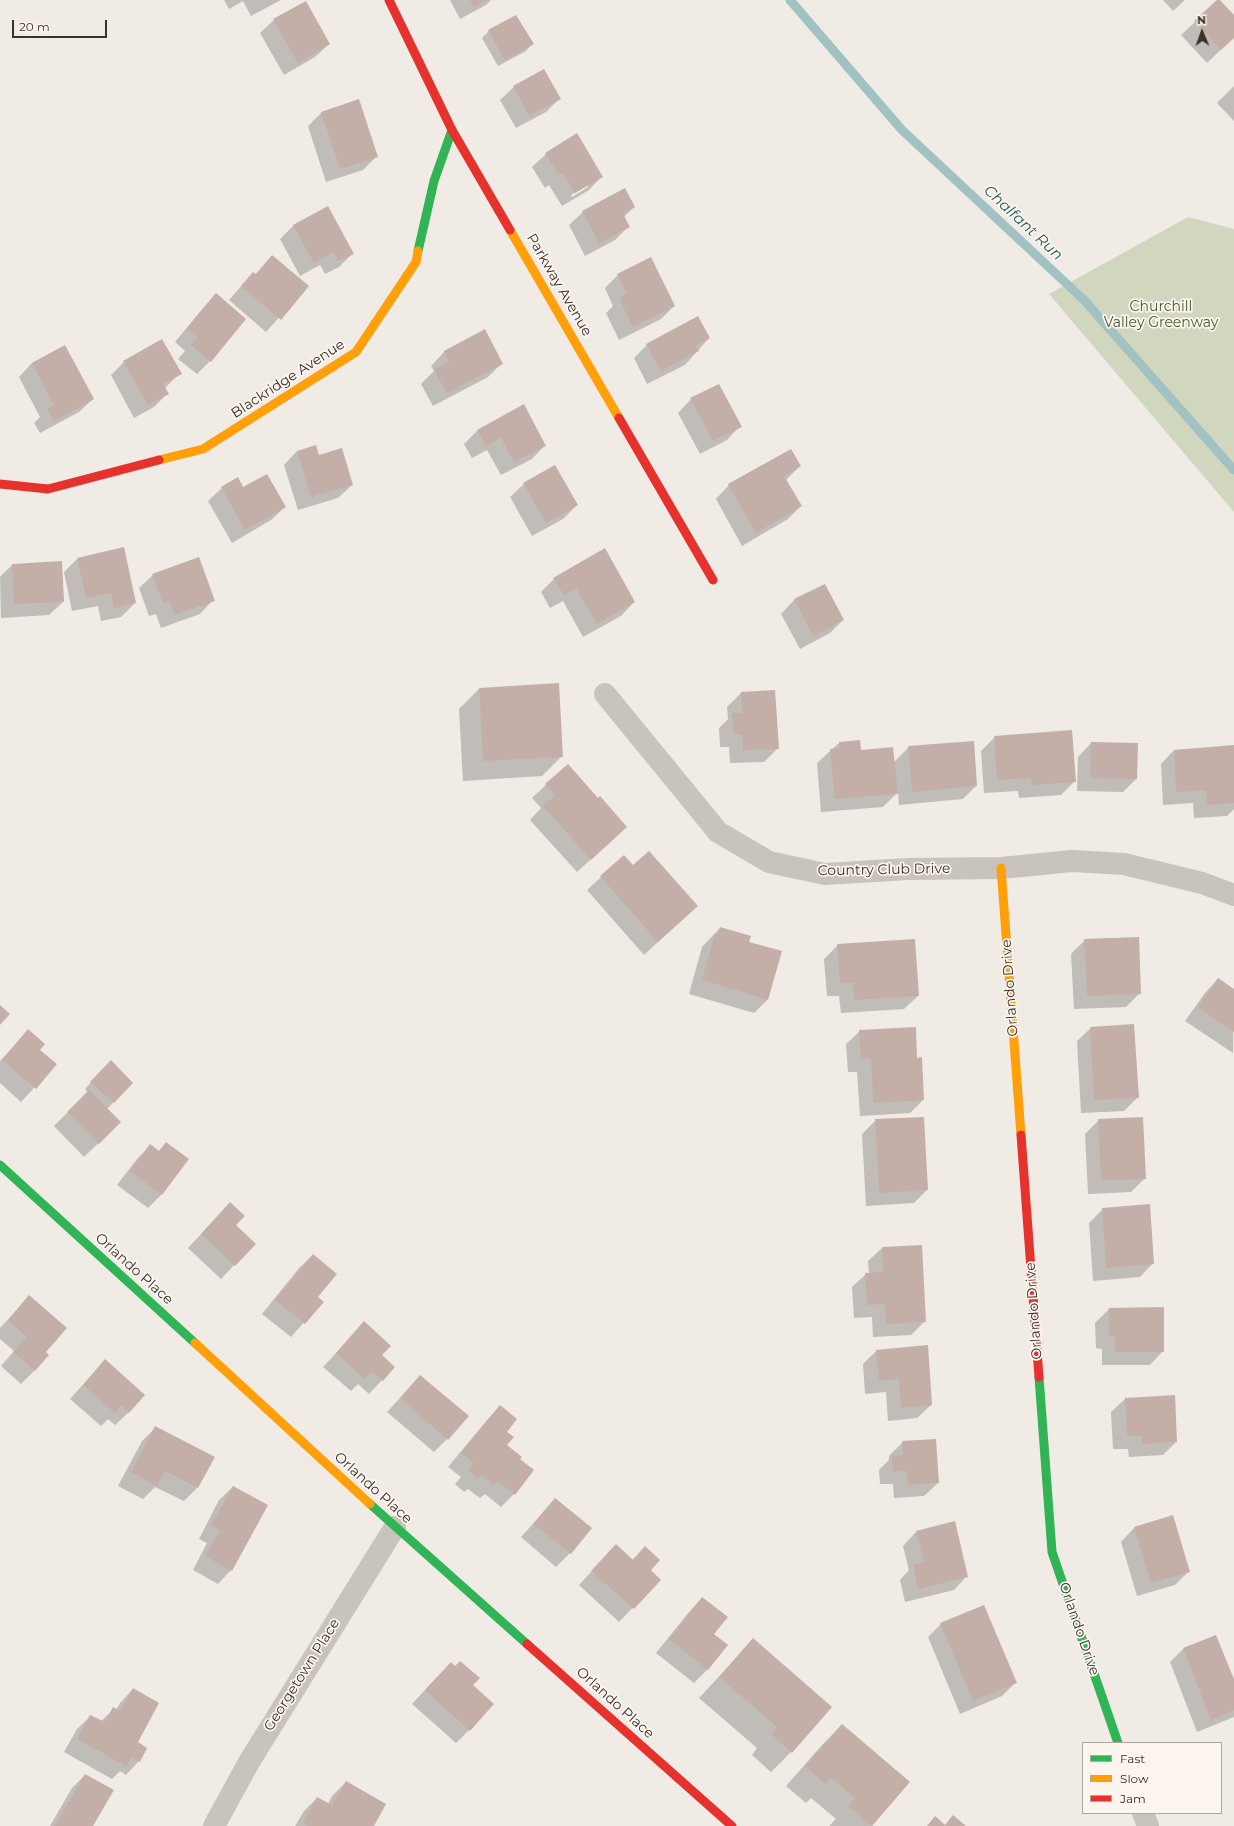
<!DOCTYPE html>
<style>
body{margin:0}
#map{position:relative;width:1234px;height:1826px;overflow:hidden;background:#f0ebe5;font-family:Montserrat,sans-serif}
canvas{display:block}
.legend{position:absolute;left:1082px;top:1742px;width:140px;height:72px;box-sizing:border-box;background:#fbf5ee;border:1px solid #aea6a0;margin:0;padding:5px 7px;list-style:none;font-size:12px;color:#3b302b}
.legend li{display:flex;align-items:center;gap:8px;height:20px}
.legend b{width:20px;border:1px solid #aea6a0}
.north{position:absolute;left:1182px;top:12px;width:40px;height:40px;-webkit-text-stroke:3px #fbf5ee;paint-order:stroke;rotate:358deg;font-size:11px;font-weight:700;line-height:16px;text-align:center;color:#3b302b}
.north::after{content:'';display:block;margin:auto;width:14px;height:18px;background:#3b302b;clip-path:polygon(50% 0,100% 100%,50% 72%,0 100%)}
.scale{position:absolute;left:12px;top:20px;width:95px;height:18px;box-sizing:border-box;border:2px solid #3b302b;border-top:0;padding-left:5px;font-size:12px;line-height:14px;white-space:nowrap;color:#3b302b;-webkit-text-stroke:3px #fbf5ee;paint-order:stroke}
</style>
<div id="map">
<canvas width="1234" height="1826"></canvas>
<ul class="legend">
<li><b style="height:5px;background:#30b455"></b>Fast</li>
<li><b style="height:5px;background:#ff9f0a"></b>Slow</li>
<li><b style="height:5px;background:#e5322d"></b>Jam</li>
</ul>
<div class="north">N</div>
<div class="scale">20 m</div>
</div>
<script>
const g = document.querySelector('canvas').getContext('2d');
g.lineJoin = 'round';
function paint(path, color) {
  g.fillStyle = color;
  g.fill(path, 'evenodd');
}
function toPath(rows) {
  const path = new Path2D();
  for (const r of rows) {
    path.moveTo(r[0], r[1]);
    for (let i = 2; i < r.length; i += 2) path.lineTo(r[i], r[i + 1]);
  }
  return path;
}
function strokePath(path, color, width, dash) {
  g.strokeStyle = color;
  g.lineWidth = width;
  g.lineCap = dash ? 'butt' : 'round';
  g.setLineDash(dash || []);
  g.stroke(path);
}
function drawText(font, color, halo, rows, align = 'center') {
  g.font = font + ' Montserrat,sans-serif';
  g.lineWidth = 3.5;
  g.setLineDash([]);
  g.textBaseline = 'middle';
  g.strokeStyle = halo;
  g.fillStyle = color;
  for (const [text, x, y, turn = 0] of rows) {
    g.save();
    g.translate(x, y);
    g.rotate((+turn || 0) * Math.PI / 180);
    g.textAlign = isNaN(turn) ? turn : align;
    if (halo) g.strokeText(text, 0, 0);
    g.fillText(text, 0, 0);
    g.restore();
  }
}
const green = toPath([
 [1188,217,1234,229,1234,512,1049,294]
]);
const shadow = toPath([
 [224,0,281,0,251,16,243,1,229,9],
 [450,0,491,0,486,5,460,19],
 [1163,0,1185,0,1173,11],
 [1219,0,1234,17,1234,37,1207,63,1181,35],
 [274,20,329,44,315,57,284,75,260,33],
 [489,31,532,44,526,51,498,66,482,38],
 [1234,86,1234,121,1217,103],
 [514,87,560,98,546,112,516,128,500,100],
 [321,113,377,156,363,170,326,182,308,126],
 [546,154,602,176,589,190,562,206,549,185,545,188,532,167],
 [588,185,588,187,572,197,571,195],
 [634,207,624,217,629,226,615,240,585,256,569,225,583,212],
 [294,225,353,253,339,267,325,274,320,265,300,276,280,239],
 [272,256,307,286,266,332,229,300,253,273,255,275],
 [618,275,674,306,661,319,619,340,606,313,613,306,605,288],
 [216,294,210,361,197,374,178,359,185,351,175,342,203,308],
 [484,331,501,364,488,377,433,406,421,384,434,371,431,366,444,352],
 [709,338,685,365,647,384,634,358,647,345],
 [64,346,93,399,79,412,40,433,34,423,40,417,19,377,32,363],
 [124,362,180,373,165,388,168,393,154,407,134,418,111,375],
 [691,399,740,426,727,440,700,454,678,413],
 [478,430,545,445,532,459,501,475,487,450,472,458,464,444],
 [297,451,318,456,352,485,338,498,298,510,284,465],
 [800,466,786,480,801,506,788,519,742,546,716,499,729,485],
 [524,484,577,505,563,519,532,536,510,497],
 [222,488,243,488,285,507,271,520,232,543,208,501],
 [77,559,135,603,121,617,101,621,98,606,72,611,64,572],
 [12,565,63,602,49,615,1,618,0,577],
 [153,575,213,600,200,614,161,628,156,614,149,616,139,588],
 [554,579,634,602,621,616,583,637,563,601,550,608,541,592],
 [825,585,843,620,830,633,800,649,781,614,794,600],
 [558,684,562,756,542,776,463,781,459,709,479,689],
 [774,691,778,748,764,762,730,763,729,747,720,747,719,728,728,719,727,707,741,693],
 [995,737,1075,781,1061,795,1019,798,1018,791,984,793,981,751],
 [859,741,860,751,894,762,909,747,976,786,963,799,899,805,898,792,883,807,821,812,817,763,839,743],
 [1091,743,1136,779,1123,792,1077,791,1078,757],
 [1234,746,1234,809,1227,816,1194,818,1193,803,1163,805,1161,764,1174,750],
 [567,765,612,840,577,872,530,820,541,808,532,798],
 [624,856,633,867,697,906,644,955,587,890],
 [720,928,748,943,767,1000,754,1013,689,994,702,947],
 [1085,940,1140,993,1126,1007,1074,1009,1071,954],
 [838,945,918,996,904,1009,841,1013,839,996,827,996,824,959],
 [1218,979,1234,990,1233,1053,1185,1021,1205,993],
 [1091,1028,1138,1097,1124,1111,1081,1113,1077,1041],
 [28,1031,38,1050,55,1065,21,1102,0,1083,0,1061],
 [860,1031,923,1100,910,1113,860,1116,857,1072,848,1072,846,1044],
 [104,1068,132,1083,107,1109,120,1122,84,1157,54,1126,88,1092,85,1089],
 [876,1120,927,1190,914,1203,866,1206,862,1134],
 [1099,1120,1145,1178,1131,1192,1088,1194,1085,1134],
 [166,1143,188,1159,161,1195,148,1208,117,1185,137,1159,150,1146,158,1152],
 [1103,1209,1153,1263,1140,1277,1093,1281,1089,1223],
 [217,1217,234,1225,254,1244,221,1279,188,1248],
 [921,1246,925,1321,911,1335,873,1337,872,1317,854,1318,852,1287,866,1274,869,1274,868,1261,882,1248],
 [313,1255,316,1297,322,1302,291,1337,262,1314,299,1268],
 [29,1297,45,1352,35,1370,21,1384,1,1366,14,1351,0,1339,0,1328],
 [1163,1308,1163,1351,1150,1365,1102,1365,1102,1349,1096,1348,1095,1323,1109,1309],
 [364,1323,381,1355,382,1380,369,1394,358,1384,351,1391,323,1367],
 [876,1351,931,1405,917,1418,888,1421,886,1392,865,1394,863,1364],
 [105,1360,129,1412,115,1425,108,1419,101,1426,70,1399],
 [420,1376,447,1439,434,1452,387,1412],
 [1174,1397,1176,1442,1163,1455,1129,1457,1128,1449,1113,1449,1111,1412,1125,1399],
 [500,1406,506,1432,506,1445,519,1459,514,1494,501,1507,485,1494,480,1498,468,1489,464,1492,455,1484,461,1477,448,1467,487,1420],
 [155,1428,213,1458,197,1488,184,1501,155,1487,143,1499,118,1486,142,1441],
 [903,1442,938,1483,924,1496,894,1498,893,1484,880,1484,879,1470,889,1460,889,1456],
 [233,1487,231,1570,218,1584,193,1570,207,1543,199,1539,219,1500],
 [555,1499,570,1553,556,1567,521,1537],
 [1134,1528,1188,1572,1175,1585,1137,1596,1121,1542],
 [916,1532,967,1576,954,1590,905,1602,900,1580,909,1570,903,1546],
 [645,1548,649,1570,659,1580,619,1622,579,1585,603,1559,632,1560],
 [702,1598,713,1634,708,1669,694,1683,656,1653,689,1612],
 [941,1624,1016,1682,1002,1696,960,1714,928,1637],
 [1216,1636,1234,1682,1234,1717,1197,1732,1170,1662,1183,1649],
 [754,1639,791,1752,771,1772,752,1755,757,1748,699,1698],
 [437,1677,469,1730,456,1743,412,1704],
 [133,1689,136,1743,139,1761,126,1775,120,1771,112,1779,64,1752,77,1729,91,1716,101,1721,114,1709,116,1710,120,1703],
 [842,1725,908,1782,871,1826,829,1826,836,1819,811,1798,806,1803,786,1786,822,1745],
 [85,1775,92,1826,50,1826,72,1788],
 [346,1782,372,1826,295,1826,304,1811,317,1798,328,1804,332,1796]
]);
const stream = toPath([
 [790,0,902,130,1084,300,1234,470]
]);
const building = toPath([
 [470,0,486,0,474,7],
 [1217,0,1220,0,1234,15,1234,38,1221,50,1194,21],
 [306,1,330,44,298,63,273,19],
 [516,15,534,44,505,60,488,30],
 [544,69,561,99,529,116,513,86],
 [359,99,378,157,340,169,321,112],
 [577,133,603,177,575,193,563,173,559,175,545,153],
 [625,188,635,207,623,214,630,227,599,243,582,211],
 [328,206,354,254,338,261,333,252,314,263,293,225],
 [272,255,309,286,281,320,241,286,253,272,256,274],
 [651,257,675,306,633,327,619,298,627,294,617,274],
 [216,293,246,319,211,362,191,345,198,337,187,328],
 [698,316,710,338,696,346,699,351,661,371,646,344],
 [485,329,503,364,447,393,434,370,449,362,444,351],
 [162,339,182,374,163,384,169,394,148,405,123,361],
 [65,345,94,399,54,421,47,409,54,405,32,363],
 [719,384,742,427,713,441,690,398],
 [524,404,546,446,514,462,501,438,486,446,477,430],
 [316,445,319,455,342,448,353,485,311,497,297,451],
 [791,449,801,466,784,476,802,506,756,533,728,484],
 [555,465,578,505,546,523,523,483],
 [267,474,286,507,245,530,221,487,238,477,243,487],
 [124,547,136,603,114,608,111,593,86,598,77,558],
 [605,548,635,602,597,624,576,588,564,595,553,578],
 [199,557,215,601,174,615,169,601,163,603,152,574],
 [62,561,64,602,14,604,12,564],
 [825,584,844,620,813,636,794,599],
 [559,683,563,757,483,761,479,688],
 [775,690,779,749,743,750,742,734,734,734,732,713,742,713,741,692],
 [1072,730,1076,782,1032,785,1031,778,997,780,994,736],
 [860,740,861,750,893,747,898,794,835,799,830,749,840,748,839,742],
 [974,741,977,786,912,792,908,746],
 [1091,742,1138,743,1137,779,1090,778],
 [1234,745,1234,803,1207,805,1206,790,1176,792,1174,750],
 [568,764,598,798,600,796,627,827,591,860,543,806,555,795,545,784],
 [649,851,698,906,658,942,600,876,624,855,633,865],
 [720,927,751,936,749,942,782,951,768,1000,702,980,715,933,718,934],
 [1139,937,1141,994,1087,996,1084,939],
 [915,939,919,996,854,1000,853,983,840,983,837,944],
 [1218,978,1234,989,1234,1032,1198,1007],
 [0,1005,10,1014,0,1025],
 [1134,1024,1139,1098,1094,1100,1090,1027],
 [916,1027,917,1058,922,1057,924,1100,873,1103,871,1059,861,1059,859,1030],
 [28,1029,45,1044,40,1050,57,1064,36,1089,2,1060],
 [111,1060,133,1083,114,1103,90,1082],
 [89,1090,121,1122,99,1144,67,1112],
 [924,1117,928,1190,879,1193,875,1119],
 [1143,1117,1146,1179,1101,1180,1098,1119],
 [166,1142,189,1159,162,1195,130,1171,150,1144,159,1151],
 [230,1202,245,1216,236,1225,256,1244,235,1266,201,1234],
 [1150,1204,1154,1264,1106,1268,1102,1208],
 [922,1245,926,1322,886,1324,885,1304,867,1305,865,1273,883,1272,882,1247],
 [313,1254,337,1274,318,1297,324,1302,305,1324,275,1300],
 [29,1295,67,1328,46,1352,49,1355,35,1371,13,1352,27,1337,8,1320],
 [1164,1307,1164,1352,1115,1352,1115,1336,1109,1335,1109,1308],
 [364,1321,391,1346,382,1355,395,1367,383,1381,372,1371,365,1379,336,1353],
 [928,1345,932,1405,901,1408,899,1379,879,1381,876,1350],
 [105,1359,145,1395,129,1413,121,1405,115,1413,83,1385],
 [420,1375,469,1416,448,1440,400,1398],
 [1175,1395,1177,1442,1142,1444,1141,1436,1127,1436,1125,1398],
 [500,1405,517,1419,507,1432,514,1437,507,1445,522,1457,520,1459,534,1470,515,1495,498,1481,494,1485,481,1475,478,1479,468,1470,474,1463,461,1453],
 [155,1426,215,1457,198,1488,165,1471,157,1486,131,1472],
 [936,1439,939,1483,908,1485,907,1471,893,1471,892,1456,903,1455,902,1441],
 [233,1486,268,1505,232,1571,205,1556,220,1530,211,1525],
 [555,1498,592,1528,571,1554,533,1524],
 [1173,1515,1190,1572,1151,1583,1134,1527],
 [955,1521,968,1577,918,1589,913,1565,924,1562,916,1531],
 [616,1544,633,1560,645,1546,660,1560,651,1570,661,1580,634,1609,591,1571],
 [702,1597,728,1617,714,1634,728,1645,708,1670,669,1639],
 [984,1605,1017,1683,973,1701,940,1623],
 [1216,1635,1234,1679,1234,1710,1211,1720,1183,1648],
 [753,1638,832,1707,792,1753,771,1734,777,1727,719,1677],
 [460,1661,480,1678,473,1685,494,1704,470,1731,425,1690,451,1662,455,1666],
 [133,1688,159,1703,138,1742,147,1748,140,1762,132,1757,126,1766,77,1739,90,1715,105,1722,113,1707,120,1711],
 [842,1724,910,1782,872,1826,848,1806,855,1798,831,1778,826,1784,805,1766],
 [85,1774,114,1790,93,1826,55,1826],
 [346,1781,386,1804,374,1826,307,1826,303,1822,317,1797,332,1805],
 [953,1815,966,1826,927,1826,935,1816,945,1825]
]);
const street = toPath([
 [605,694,718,832,769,862,825,874,908,869,1001,868,1072,861,1124,864,1202,883,1234,895],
 [1143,1813,1148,1826],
 [214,1826,249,1762,395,1527]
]);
const fast = toPath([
 [418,251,434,181,452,130],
 [0,1165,195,1343],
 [1039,1377,1052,1552,1118,1743],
 [370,1504,527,1644]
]);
const slow = toPath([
 [510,230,619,418],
 [159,460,203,449,356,352,416,262,418,251],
 [1001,868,1021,1135],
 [195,1343,370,1504]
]);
const jam = toPath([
 [389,0,452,130,510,230],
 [619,418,713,580],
 [0,484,48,489,159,460],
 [1021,1135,1039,1377],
 [527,1644,732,1826]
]);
const streetNames = [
 ["Parkway Avenue",559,285,60],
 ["Blackridge Avenue",288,379,-33],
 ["Country Club Drive",884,870,-1],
 ["Orlando Drive",1010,988,-94],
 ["Orlando Place",134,1269,42],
 ["Orlando Drive",1034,1311,-94],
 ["Orlando Place",373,1488,42],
 ["Orlando Drive",1079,1629,71],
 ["Georgetown Place",302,1675,-58],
 ["Orlando Place",615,1703,42]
];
const parkNames = [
 ["Churchill",1161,307],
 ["Valley Greenway",1161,323]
];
const waterNames = [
 ["Chalfant Run",1023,223,43]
];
paint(green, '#d1d6bf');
paint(shadow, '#0003');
strokePath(stream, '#a1c2c1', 9);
paint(building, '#c3afa7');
strokePath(street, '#c9c3be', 22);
strokePath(fast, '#30b455', 9);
strokePath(slow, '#ff9f0a', 9);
strokePath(jam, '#e5322d', 9);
drawText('14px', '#3b302b', '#fbf5ee', streetNames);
drawText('14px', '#4a5a2e', '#fbf5ee', parkNames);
drawText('italic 15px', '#1f5a5e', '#fbf5ee', waterNames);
</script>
